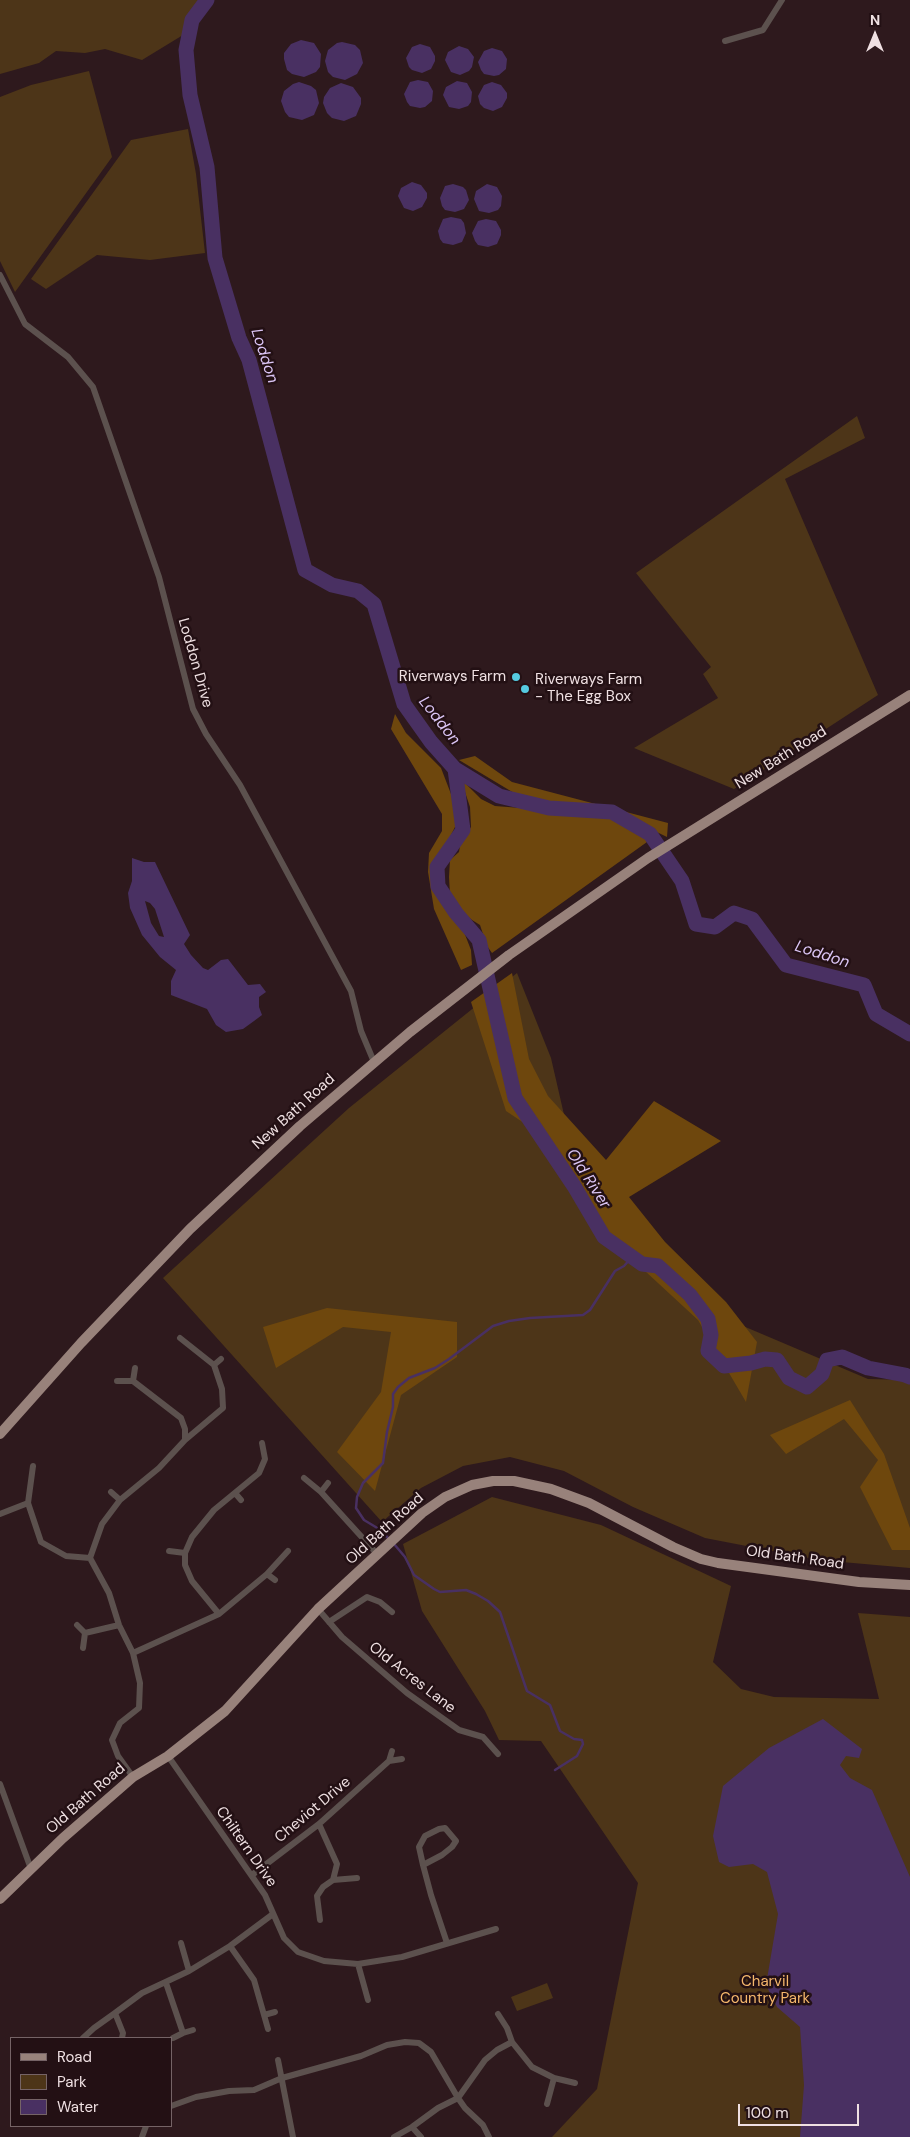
<!DOCTYPE html>
<style>
body{margin:0}
#map{position:relative;width:910px;height:2137px;overflow:hidden;background:#2e191d;font-family:"DM Sans",sans-serif}
canvas{display:block}
.legend{position:absolute;left:10px;top:2037px;width:162px;height:90px;box-sizing:border-box;background:#231014;border:1px solid #756366;margin:0;padding:6px 9px;list-style:none;font-size:15px;color:#efe0e2}
.legend li{display:flex;align-items:center;gap:10px;height:25px}
.legend b{width:25px;border:1px solid #756366}
.north{position:absolute;left:850px;top:10px;width:50px;height:50px;-webkit-text-stroke:4px #231014;paint-order:stroke;rotate:0deg;font-size:14px;font-weight:700;line-height:20px;text-align:center;color:#efe0e2}
.north::after{content:'';display:block;margin:auto;width:18px;height:22px;background:#efe0e2;clip-path:polygon(50% 0,100% 100%,50% 72%,0 100%)}
.scale{position:absolute;left:738px;top:2104px;width:121px;height:22px;box-sizing:border-box;border:2px solid #efe0e2;border-top:0;padding-left:6px;font-size:15px;line-height:18px;white-space:nowrap;color:#efe0e2;-webkit-text-stroke:4px #231014;paint-order:stroke}
</style>
<div id="map">
<canvas width="910" height="2137"></canvas>
<ul class="legend">
<li><b style="height:6px;background:#98827b"></b>Road</li>
<li><b style="height:14px;background:#4d3518"></b>Park</li>
<li><b style="height:14px;background:#493062"></b>Water</li>
</ul>
<div class="north">N</div>
<div class="scale">100 m</div>
</div>
<script>
const g = document.querySelector('canvas').getContext('2d');
g.lineJoin = 'round';
function paint(path, color) {
  g.fillStyle = color;
  g.fill(path, 'evenodd');
}
function toPath(rows) {
  const path = new Path2D();
  for (const r of rows) {
    path.moveTo(r[0], r[1]);
    for (let i = 2; i < r.length; i += 2) path.lineTo(r[i], r[i + 1]);
  }
  return path;
}
function strokePath(path, color, width, dash) {
  g.strokeStyle = color;
  g.lineWidth = width;
  g.lineCap = dash ? 'butt' : 'round';
  g.setLineDash(dash || []);
  g.stroke(path);
}
function drawText(font, color, halo, rows, align = 'center') {
  g.font = font + ' "DM Sans",sans-serif';
  g.lineWidth = 5;
  g.setLineDash([]);
  g.textBaseline = 'middle';
  g.strokeStyle = halo;
  g.fillStyle = color;
  for (const [text, x, y, turn = 0] of rows) {
    g.save();
    g.translate(x, y);
    g.rotate((+turn || 0) * Math.PI / 180);
    g.textAlign = isNaN(turn) ? turn : align;
    if (halo) g.strokeText(text, 0, 0);
    g.fillText(text, 0, 0);
    g.restore();
  }
}
const green = toPath([
 [0,0,201,0,183,35,142,60,105,49,85,53,56,51,39,63,0,74],
 [89,71,112,157,15,292,0,261,0,97,31,85],
 [188,129,196,174,205,253,150,260,97,255,46,289,31,279,131,140],
 [857,416,865,438,785,479,878,695,734,789,634,748,718,698,703,674,711,667,636,573],
 [517,973,551,1058,568,1132,736,1323,868,1379,910,1380,910,1568,819,1560,705,1538,633,1507,564,1471,510,1457,463,1466,421,1488,382,1522,163,1278,349,1108],
 [492,1497,601,1525,731,1586,713,1662,741,1689,774,1697,879,1699,858,1613,910,1617,910,2137,552,2137,597,2089,638,1883,541,1741,499,1740,485,1711,422,1611,403,1544],
 [547,1983,553,1998,517,2011,511,1997]
]);
const forest = toPath([
 [395,714,406,733,441,768,456,807,456,825,435,867,435,886,439,900,464,932,471,950,472,965,461,970,434,909,428,872,429,853,442,831,442,814,391,729],
 [475,756,512,782,668,823,667,837,607,808,557,806,514,793,459,760],
 [465,783,481,799,495,806,610,815,647,837,647,842,492,953,487,946,480,925,472,920,452,903,450,895,449,877,450,860,459,852,460,846,471,827,470,807,463,786],
 [512,973,529,1059,548,1096,606,1160,654,1101,721,1141,629,1197,665,1242,726,1302,757,1342,746,1402,698,1320,645,1271,593,1232,542,1135,506,1111,471,1002],
 [327,1308,457,1322,457,1357,401,1395,375,1491,337,1452,381,1392,391,1332,343,1327,276,1368,263,1327],
 [850,1400,884,1454,910,1528,910,1550,892,1550,860,1487,878,1460,844,1419,786,1454,770,1435]
]);
const water = toPath([
 [301,40,314,43,321,54,320,67,316,72,304,77,292,74,287,70,284,59,284,53,291,44],
 [342,42,355,45,360,50,363,63,357,74,345,80,333,77,328,72,325,61,328,50,337,43],
 [420,44,430,47,435,56,435,61,431,69,422,73,412,70,409,67,406,58,412,47],
 [459,46,468,49,474,57,472,67,469,71,460,75,451,72,445,60,448,52],
 [492,48,502,51,507,59,506,69,499,75,494,76,484,74,481,70,478,62,484,51],
 [418,80,428,82,433,91,432,101,425,107,420,108,410,106,407,102,404,94,410,82],
 [457,81,467,83,472,92,471,102,468,106,459,109,449,107,443,95,446,87],
 [299,82,311,86,316,90,319,103,314,115,302,120,289,117,285,112,281,101,284,91,293,84],
 [492,82,501,85,507,93,507,98,502,107,493,111,484,108,480,104,478,96,484,85],
 [341,83,353,87,361,98,361,104,356,116,344,121,332,118,327,113,323,103,324,97,330,88],
 [412,182,421,185,427,193,427,198,422,207,413,211,404,208,398,196,401,188],
 [453,184,463,187,466,190,469,200,464,209,455,212,445,210,442,206,440,198,445,186],
 [487,184,497,187,502,196,501,206,498,210,489,213,479,211,474,199,476,191],
 [451,217,461,219,464,223,466,233,462,242,453,245,443,243,440,239,438,231,443,219],
 [486,219,496,221,501,230,501,235,497,244,488,247,478,245,475,241,472,233,478,221],
 [132,858,144,862,155,862,190,935,184,944,191,955,203,968,208,970,221,960,228,959,248,985,260,984,266,992,259,997,259,1007,262,1015,254,1021,243,1029,226,1032,216,1025,207,1009,171,995,171,981,176,970,160,957,142,935,130,908,128,893,132,881],
 [145,901,150,903,155,909,164,937,159,936,151,923],
 [823,1719,862,1749,859,1758,846,1756,840,1765,850,1778,872,1790,910,1877,910,2137,800,2137,804,2085,800,2027,777,2007,766,1985,778,1914,767,1872,753,1864,729,1867,719,1862,713,1836,723,1786,769,1748]
]);
const stream = toPath([
 [390,1540,379,1529,364,1520,356,1508,357,1497,363,1483,383,1463,387,1432,393,1407,393,1394,398,1387,409,1378,435,1368,449,1359,493,1326,509,1321,530,1318,583,1315,590,1310,615,1271,624,1266,632,1257],
 [394,1544,405,1557,414,1575,434,1589,440,1592,466,1590,476,1594,488,1601,500,1612,527,1691,550,1705,560,1731,574,1739,582,1740,583,1744,577,1756,555,1770]
]);
const river = toPath([
 [207,0,192,20,186,50,190,95,207,167,215,258,239,338,249,360,305,570,332,585,358,591,374,604,404,704,431,742,455,769,499,796,549,808,612,812,650,834,682,881,696,924,715,927,734,913,752,919,786,965,864,985,876,1014,910,1034],
 [455,769,463,830,437,867,438,886,456,913,479,940,515,1098,574,1186,604,1237,642,1264,658,1266,690,1295,708,1319,711,1335,708,1351,724,1366,751,1363,765,1359,777,1360,789,1378,807,1387,822,1374,827,1360,842,1357,868,1368,905,1375,910,1377]
]);
const minor = toPath([
 [725,41,763,30,782,0],
 [0,275,25,324,68,357,93,387,159,577,193,709,206,734,240,785,351,991,361,1031,374,1062],
 [180,1338,214,1365],
 [135,1368,133,1381,181,1418,185,1429,185,1440,223,1408,222,1389,214,1365,221,1359],
 [117,1381,133,1381],
 [33,1466,28,1503,41,1542,66,1556,90,1558,109,1593,119,1625,133,1653,140,1683,139,1708,120,1723,112,1740,118,1756,133,1777],
 [304,1478,321,1492,378,1555],
 [111,1492,120,1500],
 [321,1492,328,1483],
 [235,1493,241,1500],
 [0,1514,28,1503],
 [169,1551,185,1553],
 [90,1558,102,1524,120,1500,159,1468,185,1440],
 [267,1574,275,1580],
 [318,1609,342,1637,407,1693,459,1730,483,1737,498,1754],
 [219,1614,192,1581,185,1565,185,1553,192,1537,214,1510,259,1473,265,1459,262,1443],
 [329,1622,367,1597,380,1602,392,1612],
 [77,1625,85,1633,119,1625],
 [83,1648,85,1633],
 [133,1653,219,1614,267,1574,288,1551],
 [168,1756,265,1895,284,1938,298,1952,324,1961,358,1964,402,1957,496,1929],
 [389,1761,402,1759],
 [0,1784,31,1869],
 [319,1824,337,1864,333,1880,323,1887,317,1896,320,1920],
 [423,1865,442,1855,452,1847,456,1841,445,1828,439,1829,425,1836,419,1847,423,1865,431,1895,447,1943],
 [252,1875,319,1824,389,1761,392,1751],
 [333,1880,357,1878],
 [181,1943,189,1971],
 [230,1946,254,1980,264,2015,275,2012],
 [358,1964,368,2000],
 [166,1983,183,2033,193,2030],
 [498,2014,507,2028,512,2042,532,2067,554,2078,575,2083],
 [264,2015,268,2029],
 [83,2038,94,2028,115,2013],
 [122,2038,123,2033,115,2013,142,1993,189,1971,230,1946,273,1914],
 [173,2038,183,2033],
 [278,2060,293,2137],
 [547,2104,554,2078],
 [171,2106,196,2097,229,2091,254,2090,282,2078,361,2056,387,2045,405,2042,419,2043,431,2052,458,2098,465,2108,483,2125,489,2137],
 [412,2127,421,2137],
 [142,2137,146,2126],
 [394,2137,412,2127,438,2108,458,2098,485,2060,497,2050,512,2042]
]);
const primary = toPath([
 [0,1434,81,1343,190,1229,300,1126,410,1032,509,955,648,858,910,695],
 [0,1899,63,1838,133,1777,168,1756,225,1711,318,1609,422,1513,445,1497,472,1485,493,1481,514,1481,551,1489,589,1503,673,1547,701,1559,718,1563,859,1582,910,1585]
]);
const markers = [
 [516,677,5,"#55cae0"],
 [525,689,5,"#55cae0"]
];
const streetNames = [
 ["Loddon Drive",195,663,74],
 ["New Bath Road",781,758,-32],
 ["New Bath Road",294,1112,-42],
 ["Old Bath Road",385,1529,-42],
 ["Old Bath Road",795,1558,8],
 ["Old Acres Lane",412,1678,38],
 ["Old Bath Road",86,1799,-41],
 ["Cheviot Drive",313,1810,-40],
 ["Chiltern Drive",246,1847,55]
];
const poiNames = [
 ["Riverways Farm",506,677],
 ["Riverways Farm",535,680,"left"],
 ["- The Egg Box",535,697,"left"]
];
const parkNames = [
 ["Charvil",765,1982],
 ["Country Park",765,1999]
];
const waterNames = [
 ["Loddon",264,356,72],
 ["Loddon",439,721,52],
 ["Loddon",822,955,18],
 ["Old River",588,1179,57]
];
paint(green, '#4d3518');
paint(forest, '#6e470d');
paint(water, '#493062');
strokePath(stream, '#493062', 2.5);
strokePath(river, '#493062', 15);
strokePath(minor, '#5c514e', 6);
strokePath(primary, '#98827b', 10);
for (const [x, y, r, color] of markers) {
  const dot = new Path2D();
  dot.arc(x, y, r, 0, 2 * Math.PI);
  g.fillStyle = color;
  g.fill(dot);
  strokePath(dot, '#231014', 2);
}
drawText('15px', '#efe0e2', '#231014', streetNames);
drawText('15px', '#efe0e2', '#231014', poiNames, 'right');
drawText('15px', '#f5b76c', '#231014', parkNames);
drawText('italic 16px', '#dbc5f5', '#231014', waterNames);
</script>
